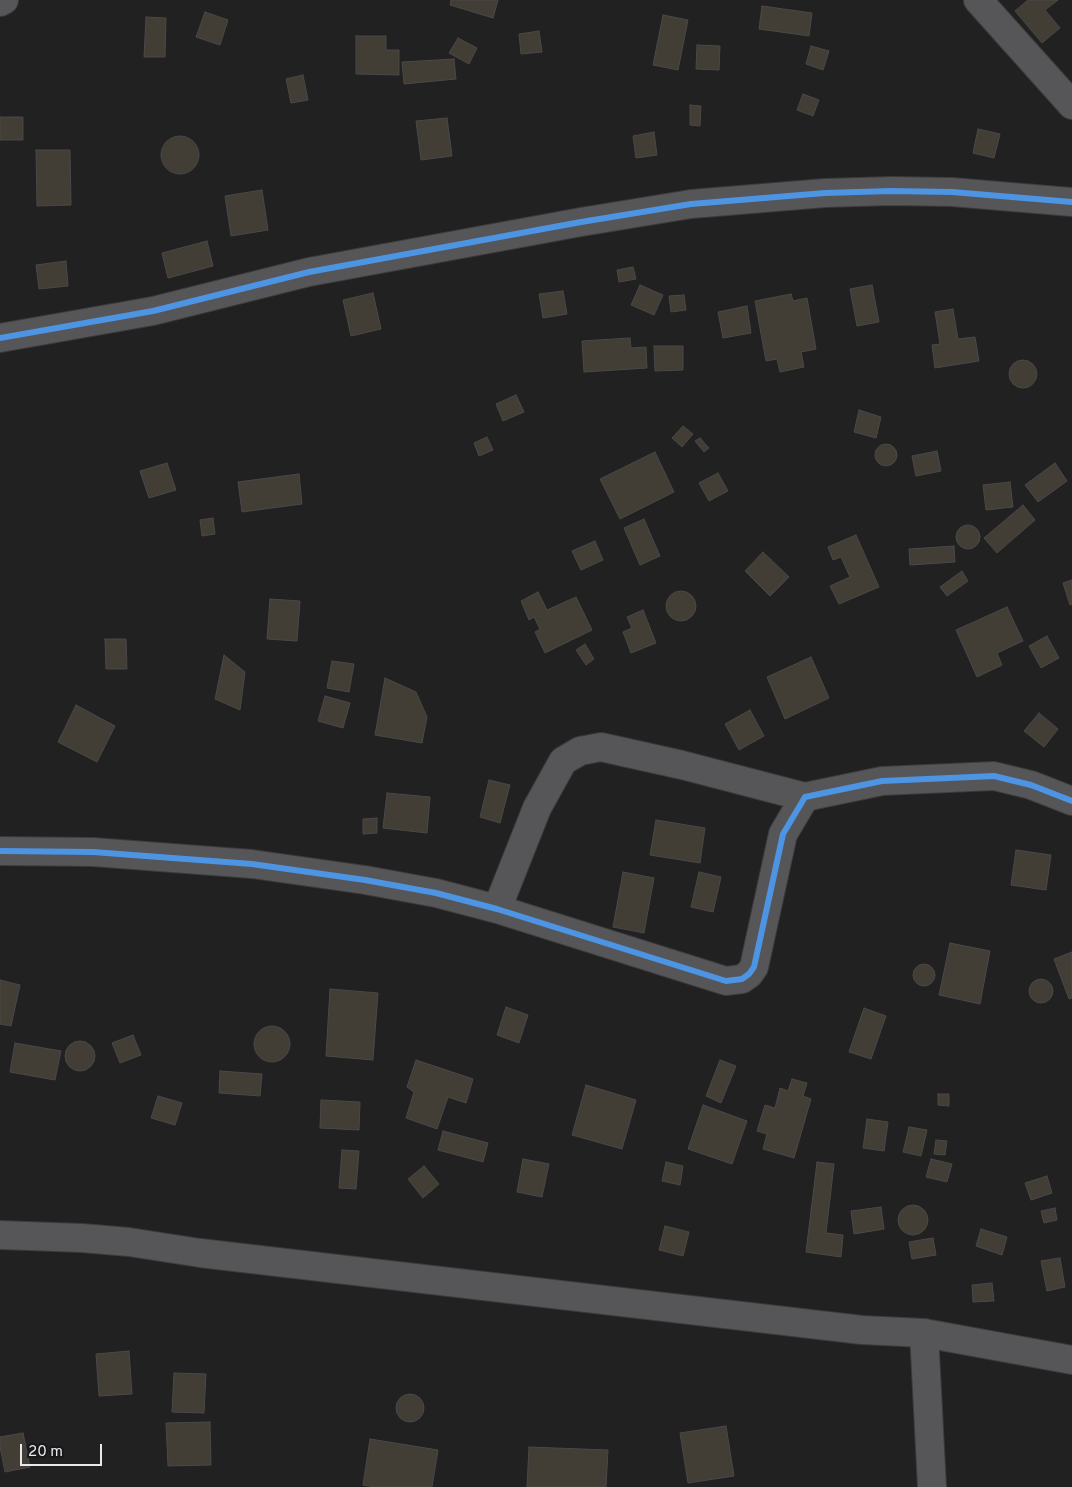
<!DOCTYPE html>
<style>
body{margin:0}
#map{position:relative;width:1072px;height:1487px;overflow:hidden;background:#212122;font-family:Overpass,sans-serif}
canvas{display:block}
.scale{position:absolute;left:20px;top:1444px;width:82px;height:22px;box-sizing:border-box;border:2px solid #e9e8ea;border-top:0;padding-left:6px;font-size:15px;line-height:18px;white-space:nowrap;color:#e9e8ea;-webkit-text-stroke:4px #18171a;paint-order:stroke}
</style>
<div id="map">
<canvas width="1072" height="1487"></canvas>
<div class="scale">20 m</div>
</div>
<script>
const g = document.querySelector('canvas').getContext('2d');
g.lineJoin = 'round';
function paint(path, color) {
  g.fillStyle = color;
  g.fill(path, 'evenodd');
}
function toPath(rows) {
  const path = new Path2D();
  for (const r of rows) {
    if (r.length === 3) {
      path.moveTo(r[0] + r[2], r[1]);
      path.arc(r[0], r[1], r[2], 0, 2 * Math.PI);
      continue;
    }
    path.moveTo(r[0], r[1]);
    for (let i = 2; i < r.length; i += 2) path.lineTo(r[i], r[i + 1]);
  }
  return path;
}
function strokePath(path, color, width, dash) {
  g.strokeStyle = color;
  g.lineWidth = width;
  g.lineCap = dash ? 'butt' : 'round';
  g.setLineDash(dash || []);
  g.stroke(path);
}
const building = toPath([
 [451,0,498,0,493,18,450,5,451,0],
 [1028,0,1058,0,1045,10,1060,28,1042,43,1015,11,1028,0],
 [762,6,812,13,809,36,759,29,762,6],
 [205,12,228,20,220,45,196,37,205,12],
 [663,15,688,20,678,70,653,65,663,15],
 [146,17,166,18,165,57,144,57,146,17],
 [539,31,542,52,521,54,519,34,539,31],
 [356,36,386,36,386,50,399,50,399,75,356,74,356,36],
 [458,38,477,48,469,64,449,53,458,38],
 [697,45,720,46,719,70,696,69,697,45],
 [811,46,829,51,823,70,806,64,811,46],
 [454,59,456,79,404,84,402,62,454,59],
 [303,75,308,100,291,103,286,79,303,75],
 [803,94,819,100,813,116,797,110,803,94],
 [690,105,701,106,700,126,690,125,690,105],
 [0,117,23,117,23,140,0,140,0,117],
 [447,118,452,156,421,160,416,121,447,118],
 [978,129,1000,134,994,158,973,153,978,129],
 [654,132,657,155,636,158,633,136,654,132],
 [180,155,19],
 [36,150,70,150,71,205,37,206,36,150],
 [262,190,268,230,231,236,225,196,262,190],
 [207,241,213,266,168,278,162,253,207,241],
 [66,261,68,286,39,289,36,265,66,261],
 [633,267,636,279,619,282,617,270,633,267],
 [640,285,663,295,654,315,631,305,640,285],
 [872,285,879,322,857,326,850,289,872,285],
 [563,291,567,314,543,318,539,294,563,291],
 [373,293,381,329,351,336,343,300,373,293],
 [791,294,793,301,807,298,816,349,801,352,804,367,780,372,777,359,766,361,755,301,791,294],
 [684,295,686,310,671,312,669,296,684,295],
 [747,306,751,333,723,338,718,312,747,306],
 [953,309,958,339,975,337,979,361,935,368,932,345,940,344,935,312,953,309],
 [630,338,631,348,646,347,647,368,584,372,582,341,630,338],
 [654,346,683,346,683,370,655,371,654,346],
 [1023,374,14],
 [516,395,524,412,503,421,496,404,516,395],
 [859,410,881,417,876,438,854,432,859,410],
 [683,426,693,434,682,447,672,438,683,426],
 [487,437,493,450,479,456,474,443,487,437],
 [700,438,709,448,704,452,695,441,700,438],
 [886,455,11],
 [937,451,941,471,916,476,912,456,937,451],
 [655,452,674,492,620,519,600,479,655,452],
 [167,463,176,490,149,498,140,471,167,463],
 [1055,463,1067,481,1038,502,1025,485,1055,463],
 [718,473,728,491,709,501,699,483,718,473],
 [299,474,302,504,242,512,238,482,299,474],
 [1010,482,1013,507,986,510,983,485,1010,482],
 [1023,505,1035,520,997,553,984,538,1023,505],
 [213,518,215,534,202,536,200,520,213,518],
 [644,519,660,556,640,565,624,528,644,519],
 [968,537,12],
 [856,535,879,587,839,604,830,586,850,577,841,557,833,560,828,547,856,535],
 [595,541,603,560,581,570,572,551,595,541],
 [954,546,955,562,910,565,909,549,954,546],
 [763,552,789,577,770,596,745,571,763,552],
 [962,571,968,581,947,596,940,587,962,571],
 [1072,580,1072,604,1070,605,1063,583,1072,580],
 [681,606,15],
 [538,592,547,610,576,597,592,630,545,653,535,632,540,629,534,617,529,620,521,601,538,592],
 [270,599,300,601,297,641,267,639,270,599],
 [1007,607,1023,641,997,653,1002,665,977,677,956,630,1007,607],
 [643,610,656,643,631,653,623,632,632,628,627,617,643,610],
 [1047,636,1059,658,1041,668,1029,646,1047,636],
 [105,639,126,639,127,669,106,669,105,639],
 [585,644,594,659,586,665,576,650,585,644],
 [224,655,245,672,240,710,215,699,224,655],
 [811,657,829,698,785,719,767,677,811,657],
 [332,661,354,664,349,692,327,688,332,661],
 [385,678,416,692,427,717,422,743,375,735,385,678],
 [325,696,350,703,343,728,318,721,325,696],
 [76,705,115,726,97,762,58,742,76,705],
 [750,710,764,736,739,750,725,724,750,710],
 [1039,713,1058,729,1044,747,1024,731,1039,713],
 [489,780,510,785,500,823,480,817,489,780],
 [387,793,430,797,427,833,383,828,387,793],
 [377,818,377,833,363,834,363,819,377,818],
 [656,820,705,828,700,863,650,855,656,820],
 [1016,850,1051,855,1046,890,1011,885,1016,850],
 [623,872,654,878,644,933,613,927,623,872],
 [699,872,721,877,713,912,691,907,699,872],
 [950,943,990,951,980,1004,939,995,950,943],
 [1072,952,1072,998,1069,999,1054,959,1072,952],
 [924,975,11],
 [1041,991,12],
 [0,980,20,985,11,1026,0,1024,0,980],
 [330,989,378,993,373,1060,326,1056,330,989],
 [506,1007,528,1015,519,1043,497,1035,506,1007],
 [864,1008,886,1016,871,1059,849,1052,864,1008],
 [272,1044,18],
 [133,1035,141,1055,120,1063,112,1043,133,1035],
 [80,1056,15],
 [15,1043,61,1051,55,1080,10,1072,15,1043],
 [416,1060,473,1079,466,1103,448,1097,437,1129,406,1118,414,1092,407,1087,416,1060],
 [720,1060,736,1066,721,1103,706,1096,720,1060],
 [220,1071,262,1074,260,1096,219,1093,220,1071],
 [792,1079,807,1083,803,1096,811,1099,794,1158,763,1149,767,1134,757,1131,765,1105,775,1108,780,1088,788,1091,792,1079],
 [586,1085,636,1100,622,1149,572,1135,586,1085],
 [938,1094,949,1094,949,1106,938,1105,938,1094],
 [158,1096,182,1103,175,1125,151,1118,158,1096],
 [321,1100,360,1102,359,1130,320,1128,321,1100],
 [703,1105,747,1121,732,1164,688,1149,703,1105],
 [867,1119,888,1122,884,1151,863,1148,867,1119],
 [909,1127,927,1130,921,1156,903,1152,909,1127],
 [443,1131,488,1143,483,1162,438,1150,443,1131],
 [936,1140,947,1141,945,1155,934,1154,936,1140],
 [342,1150,359,1151,356,1189,339,1188,342,1150],
 [523,1159,549,1164,542,1197,517,1192,523,1159],
 [931,1159,952,1164,947,1182,926,1177,931,1159],
 [666,1162,683,1166,680,1185,662,1181,666,1162],
 [817,1162,834,1164,826,1233,843,1235,841,1257,806,1252,817,1162],
 [424,1166,439,1184,423,1198,408,1179,424,1166],
 [1047,1176,1052,1193,1031,1200,1025,1183,1047,1176],
 [913,1220,15],
 [881,1207,884,1229,854,1234,851,1211,881,1207],
 [1055,1208,1057,1220,1044,1223,1041,1211,1055,1208],
 [665,1226,689,1232,683,1256,659,1250,665,1226],
 [981,1229,1007,1237,1002,1255,976,1246,981,1229],
 [933,1238,936,1255,912,1259,909,1242,933,1238],
 [1060,1258,1065,1287,1047,1291,1041,1261,1060,1258],
 [992,1283,994,1301,973,1302,972,1285,992,1283],
 [129,1351,132,1394,99,1396,96,1354,129,1351],
 [174,1373,206,1374,204,1413,172,1412,174,1373],
 [410,1408,14],
 [210,1422,211,1465,168,1466,166,1423,210,1422],
 [726,1426,734,1476,688,1483,680,1433,726,1426],
 [23,1433,30,1467,5,1472,0,1447,0,1437,23,1433],
 [370,1439,438,1450,432,1487,375,1487,363,1485,370,1439],
 [529,1447,608,1450,606,1487,527,1487,529,1447]
]);
const minor = toPath([
 [978,0,1072,105],
 [0,2,4,0],
 [0,338,153,311,309,272,581,222,691,204,825,193,891,191,952,192,1072,202],
 [0,851,93,852,252,864,365,880,436,893,497,909,726,981,742,979,749,974,754,967,783,834,805,797,882,781,994,776,1031,785,1072,801],
 [497,909,537,808,563,761,580,751,601,747,682,765,805,797],
 [924,1333,932,1487]
]);
const tertiary = toPath([
 [0,1235,82,1238,129,1242,200,1253,862,1330,924,1333,1072,1360]
]);
const cycleway = toPath([
 [0,338,153,311,309,272,581,222,691,204,825,193,891,191,952,192,1072,202],
 [0,851,93,852,252,864,365,880,436,893,497,909,726,981,742,979,749,974,754,967,783,834,805,797,882,781,994,776,1031,785,1072,801]
]);
paint(building, '#423d35');
strokePath(building, '#4a4949', 1);
strokePath(minor, '#3b3b3b', 30);
strokePath(tertiary, '#3b3b3b', 30);
strokePath(minor, '#565557', 28);
strokePath(tertiary, '#565557', 28);
strokePath(cycleway, '#4d94e3', 6);
</script>
